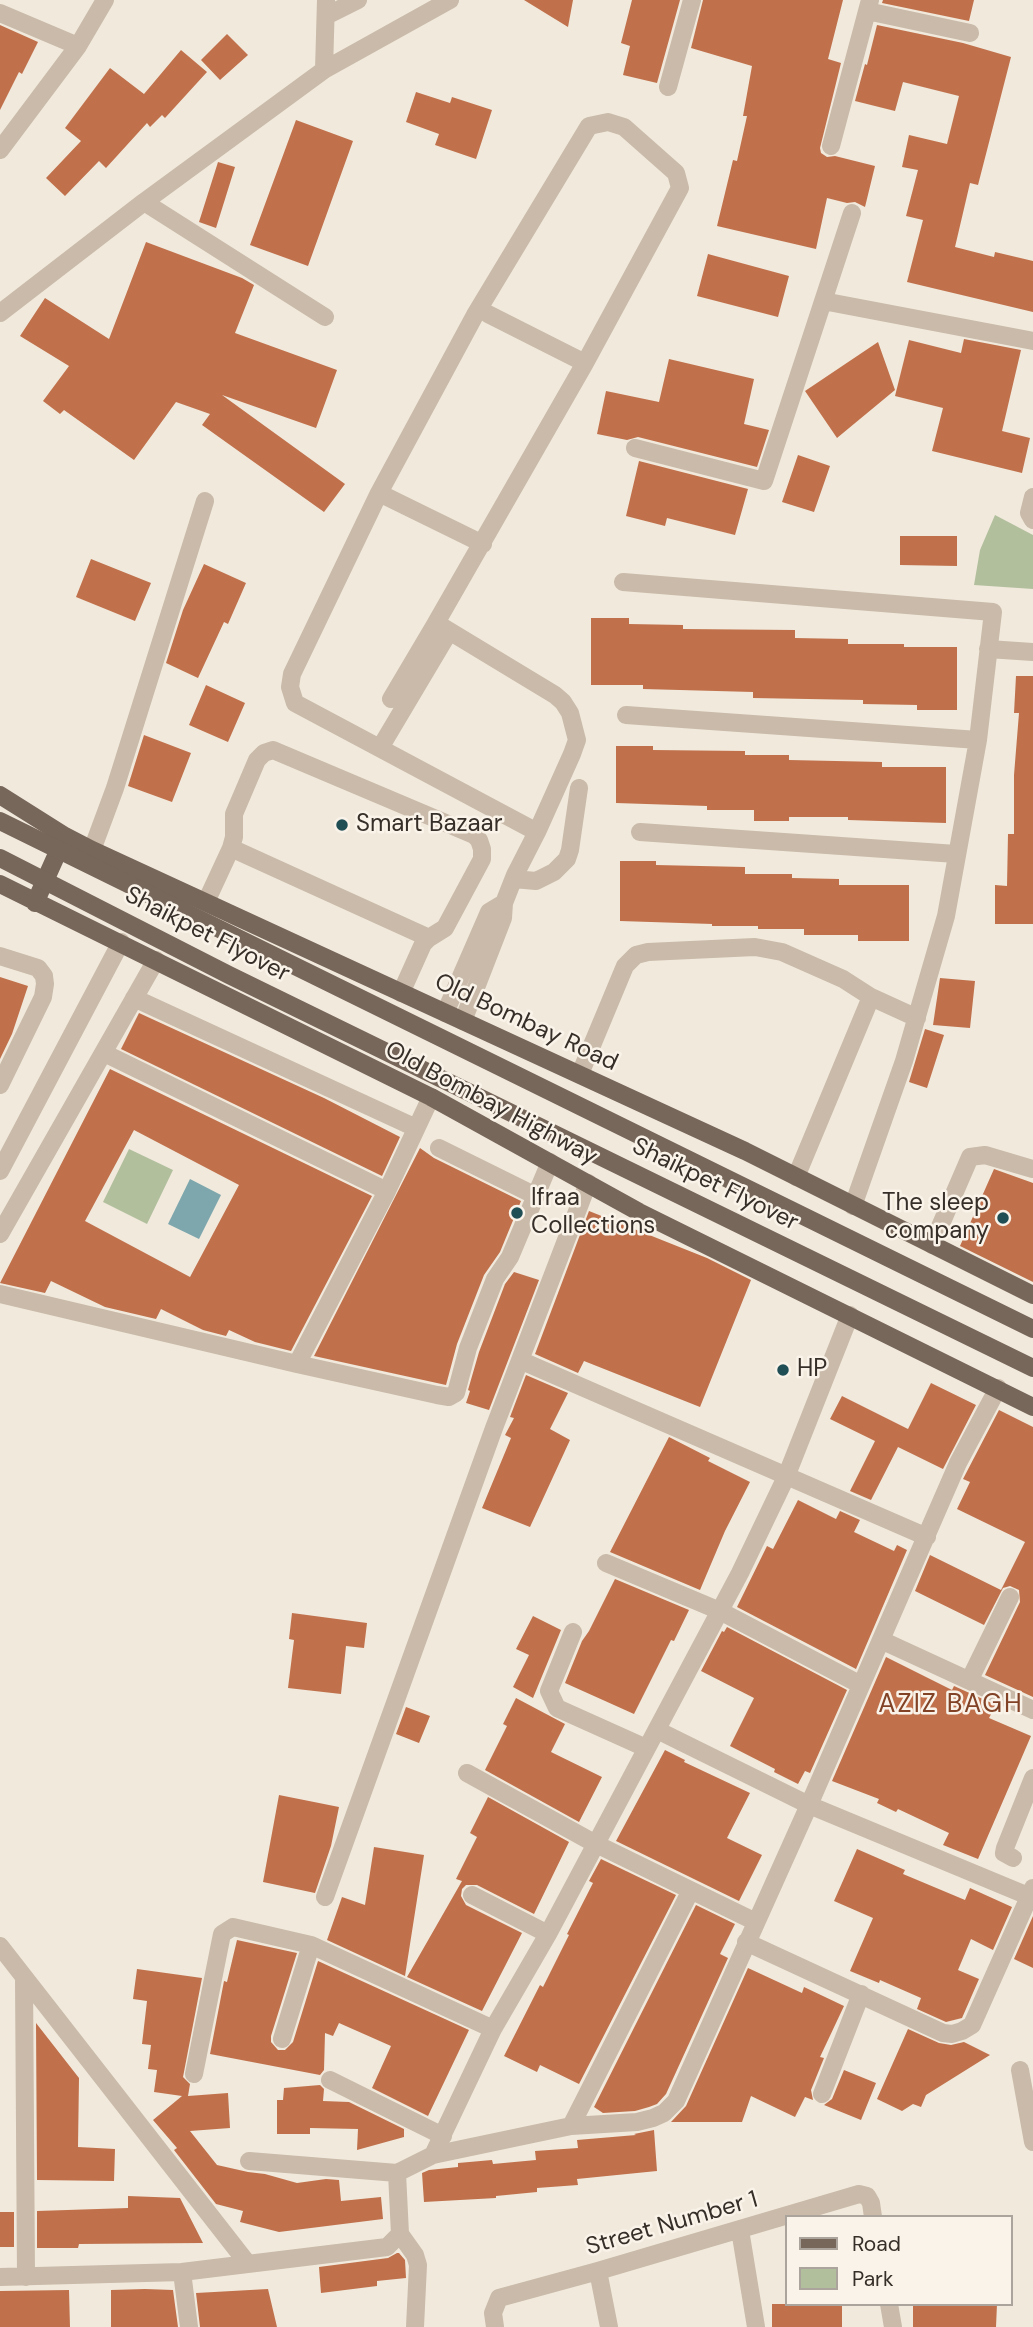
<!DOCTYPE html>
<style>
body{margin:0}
#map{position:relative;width:1033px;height:2327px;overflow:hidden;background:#f1e9dc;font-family:"DM Sans",sans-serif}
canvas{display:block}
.legend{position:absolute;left:785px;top:2215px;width:228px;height:91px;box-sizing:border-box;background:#f9f3e9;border:2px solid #aba49c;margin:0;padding:9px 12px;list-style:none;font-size:21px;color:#362e28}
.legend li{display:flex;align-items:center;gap:14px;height:35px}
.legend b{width:35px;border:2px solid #aba49c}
</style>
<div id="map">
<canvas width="1033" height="2327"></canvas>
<ul class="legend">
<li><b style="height:9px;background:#77665a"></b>Road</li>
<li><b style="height:19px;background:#b1bf9d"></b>Park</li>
</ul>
</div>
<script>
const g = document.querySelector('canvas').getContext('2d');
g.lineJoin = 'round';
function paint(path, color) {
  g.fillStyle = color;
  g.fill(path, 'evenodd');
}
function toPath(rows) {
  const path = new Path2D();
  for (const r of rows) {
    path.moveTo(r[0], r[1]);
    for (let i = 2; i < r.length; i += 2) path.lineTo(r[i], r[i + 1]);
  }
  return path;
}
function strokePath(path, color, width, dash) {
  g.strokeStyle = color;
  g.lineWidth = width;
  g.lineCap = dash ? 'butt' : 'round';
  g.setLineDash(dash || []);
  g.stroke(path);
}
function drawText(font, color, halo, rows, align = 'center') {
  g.font = font + ' "DM Sans",sans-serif';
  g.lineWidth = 5;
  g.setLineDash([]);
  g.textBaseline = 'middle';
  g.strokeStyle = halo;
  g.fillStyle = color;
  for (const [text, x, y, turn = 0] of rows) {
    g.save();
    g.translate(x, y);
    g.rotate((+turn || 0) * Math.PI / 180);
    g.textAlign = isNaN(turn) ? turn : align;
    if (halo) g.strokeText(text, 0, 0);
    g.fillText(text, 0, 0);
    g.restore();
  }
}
const green = toPath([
 [995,515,1033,535,1033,589,974,585,980,550],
 [129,1149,173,1170,147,1224,103,1202]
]);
const water = toPath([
 [190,1179,221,1195,199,1239,168,1224]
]);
const building = toPath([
 [524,0,573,0,568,27],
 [632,0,680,0,657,83,623,75,630,46,621,43],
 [703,0,843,0,828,59,841,63,820,148,821,153,827,157,835,156,875,166,865,207,855,202,847,203,827,198,816,249,717,226,733,160,737,161,747,116,743,116,752,66,691,48],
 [883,0,974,0,969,21,882,3],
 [0,25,38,42,22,74,19,72,0,110],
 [877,25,963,43,1011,57,978,185,970,183,955,247,994,257,995,252,1033,261,1033,312,907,282,923,220,906,216,918,170,902,167,909,135,947,144,959,96,903,82,895,111,855,101,865,64,867,65],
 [227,34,248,55,220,80,201,60],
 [181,50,207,72,165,118,162,115,150,127,147,123,106,168,99,161,65,196,46,178,81,141,65,128,110,68,144,94],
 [416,92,450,103,452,97,492,110,476,159,435,145,439,134,406,122],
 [296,120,353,141,308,266,250,245],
 [218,162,235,167,216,228,199,222],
 [146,242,242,278,254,285,235,333,337,370,316,428,222,395,345,484,324,512,202,425,210,414,176,402,134,460,64,410,60,414,43,401,69,366,20,336,45,298,109,339],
 [708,254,789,276,778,317,697,296],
 [964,339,1021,350,1002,431,1030,438,1022,473,932,451,943,408,895,396,909,340,961,353],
 [878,342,895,390,837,438,805,391],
 [669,359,754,379,744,424,769,430,757,467,638,437,627,440,597,434,606,391,659,402],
 [798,455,830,466,814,512,782,502],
 [639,461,748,489,735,535,667,518,665,526,626,516],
 [900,536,957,536,957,566,900,565],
 [91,559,151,583,135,621,76,597],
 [204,564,246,583,228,624,224,622,198,678,166,663,183,610],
 [591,618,629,618,629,624,683,625,683,629,795,630,795,638,848,639,848,644,904,644,904,647,957,647,957,710,917,710,917,705,863,704,863,700,753,698,753,692,643,689,643,685,591,685],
 [1016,676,1033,676,1033,924,995,924,995,885,1007,886,1008,834,1014,834,1014,775,1019,713,1014,713],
 [206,685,245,703,228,742,189,725],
 [144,735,191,753,172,802,128,786],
 [616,746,653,746,653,750,745,751,745,755,789,755,789,760,882,762,882,767,946,767,946,823,848,820,848,817,789,817,789,821,754,821,754,810,707,810,707,806,616,803],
 [620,861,656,861,656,865,745,867,745,874,792,874,792,878,839,879,839,885,909,885,909,941,858,941,858,935,804,935,804,929,758,929,758,926,712,926,712,924,620,921],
 [0,977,28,986,12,1034,0,1059],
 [940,978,975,981,970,1028,933,1025],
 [139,1013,324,1098,400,1137,382,1176,121,1049],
 [925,1029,944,1035,927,1088,909,1082],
 [110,1069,372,1196,291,1351,255,1342,229,1330,226,1336,203,1330,161,1309,156,1319,105,1307,51,1281,45,1293,0,1283],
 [134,1130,239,1185,190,1277,85,1221],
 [420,1148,434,1158,521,1201,500,1252,484,1275,457,1344,446,1385,314,1356],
 [994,1169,1033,1183,1033,1282,960,1246],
 [589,1211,707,1258,751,1280,700,1407,584,1361,578,1373,535,1354],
 [514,1272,539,1280,489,1410,466,1403,470,1391,468,1390,479,1352,505,1284],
 [526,1375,568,1393,550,1429,570,1440,530,1527,482,1508,511,1438,505,1435,514,1418,510,1417],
 [931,1383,976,1405,943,1469,898,1447,871,1500,850,1491,875,1441,830,1419,842,1396,908,1429],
 [999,1410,1033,1427,1033,1697,985,1675,1020,1602,1019,1590,1010,1586,1003,1588,984,1625,915,1591,930,1555,1001,1590,1025,1542,957,1509,970,1482,963,1479],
 [669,1437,710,1458,708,1461,750,1482,725,1531,700,1590,610,1552],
 [798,1500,836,1519,840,1511,860,1520,854,1532,894,1551,897,1545,907,1550,856,1669,737,1607,767,1546,773,1549],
 [615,1579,689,1610,674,1641,671,1640,634,1714,565,1683,582,1641,589,1631],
 [292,1613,367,1623,364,1648,346,1646,341,1694,288,1688,294,1640,289,1639],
 [533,1616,561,1630,533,1698,513,1687,529,1655,516,1649],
 [727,1627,847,1690,810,1773,805,1771,798,1784,774,1772,775,1769,730,1746,754,1698,701,1671,722,1631,724,1632],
 [886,1657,952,1690,954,1686,996,1705,989,1718,1031,1736,978,1859,943,1845,949,1833,898,1809,896,1812,877,1803,879,1799,832,1781],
 [516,1698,565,1724,551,1752,602,1777,579,1822,485,1770,507,1726,503,1724],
 [406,1707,430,1716,419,1743,396,1734],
 [665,1750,685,1760,684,1762,750,1793,727,1838,762,1855,739,1901,616,1841],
 [279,1795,339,1807,331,1846,315,1893,263,1882],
 [488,1797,569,1842,534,1914,477,1885,466,1885,462,1889,461,1896,466,1905,522,1933,482,2011,407,1977,462,1881,456,1879,477,1837,470,1833],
 [374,1847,424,1855,405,1976,327,1940,342,1897,365,1905],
 [857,1849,905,1870,903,1874,965,1900,970,1888,1012,1907,993,1950,971,1939,958,1970,979,1979,962,2018,946,2022,917,2009,921,1998,880,1980,879,1983,850,1971,873,1918,834,1901],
 [601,1859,676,1895,579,2084,540,2065,537,2072,504,2056,540,1985,543,1987,569,1935,567,1934,593,1883,589,1881],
 [696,1905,735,1924,720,1954,728,1958,666,2094,657,2104,649,2107,635,2111,603,2113,594,2107],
 [1033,1916,1033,1968,1014,1959],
 [237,1940,297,1953,271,2036,271,2042,278,2050,285,2050,293,2042,318,1961,469,2030,428,2116,372,2088,391,2046,339,2023,333,2036,325,2033,324,2070,320,2075,210,2054,224,1981,227,1982],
 [748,1968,802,1993,804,1987,844,2006,820,2057,824,2058,811,2090,813,2100,805,2097,795,2117,751,2096,742,2122,671,2122,686,2106],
 [137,1969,202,1978,183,2077,190,2084,188,2096,228,2093,230,2128,190,2131,217,2165,248,2172,265,2174,297,2183,326,2179,339,2180,341,2201,381,2197,383,2219,279,2232,240,2222,243,2211,216,2204,174,2150,177,2148,153,2120,182,2096,154,2092,157,2070,148,2069,151,2045,142,2044,147,2001,133,1999],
 [36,2023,79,2078,78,2147,115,2149,114,2181,37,2180],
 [908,2029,939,2043,951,2045,964,2042,990,2055,926,2095,921,2107,913,2104,902,2111,877,2099],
 [844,2070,876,2083,861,2120,824,2105,832,2099],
 [320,2085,324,2089,323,2101,349,2102,404,2129,404,2137,357,2150,358,2129,310,2128,310,2134,277,2134,277,2100,283,2100,284,2088],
 [654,2130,657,2171,577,2179,578,2185,537,2188,537,2192,496,2196,496,2198,424,2202,422,2173,429,2170,458,2167,458,2163,492,2160,493,2164,536,2160,535,2151,578,2148,577,2140,636,2135,634,2134],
 [128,2196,180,2198,203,2243,79,2244,78,2248,37,2248,37,2211,128,2208],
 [0,2212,14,2212,14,2247,0,2247],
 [397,2253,399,2253,405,2260,406,2278,377,2281,377,2286,321,2293,319,2267,388,2258],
 [145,2289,173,2290,178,2327,111,2327,111,2290],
 [268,2289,277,2327,200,2327,196,2293],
 [69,2290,70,2327,0,2327,0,2291],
 [772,2304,842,2304,842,2327,772,2327],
 [913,2304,997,2304,996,2327,913,2327]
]);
const minor = toPath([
 [867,11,970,33],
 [0,13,78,46],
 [326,16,358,0],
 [324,70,450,0],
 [668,87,692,0],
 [831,146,870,0],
 [0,150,78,46,105,0],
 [144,202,325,317],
 [823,301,1033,341],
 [0,313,144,202,324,70,326,0],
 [635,448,764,481,852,213],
 [379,493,483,544],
 [1033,497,1029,513,1033,520],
 [623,582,993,612,978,740,946,916,904,1061,853,1206],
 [988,649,1033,652],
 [391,699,436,623],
 [626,715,978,740],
 [380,748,449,632],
 [537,832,572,754,577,740,570,713,563,702,555,695,436,623,585,363],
 [640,832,956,854],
 [231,848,429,938],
 [92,850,115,788,205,501],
 [514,879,536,881,554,872,567,859,570,850,579,788],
 [206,902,231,848,234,837,234,814,257,760,264,753,273,750,474,835,479,840,482,849,482,859,445,928,429,938,423,944,401,993],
 [0,956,38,968,44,976,45,984,43,997,0,1085],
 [871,997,917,1018],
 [134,998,416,1128],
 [445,1013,489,912,504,903],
 [463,1021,503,918,504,903,515,875,537,832,295,703,290,687,292,674,379,493,475,315,589,126,608,122,624,127,676,173,680,188,585,363,488,314],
 [104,1053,387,1191],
 [580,1074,625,966,636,955,648,952,755,947,782,952,843,979,871,997,796,1177],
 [439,1148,536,1196],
 [0,1171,121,942],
 [0,1234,156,960],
 [932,1245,970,1157,985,1155,1033,1169],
 [0,1294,297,1364,387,1191,431,1097],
 [522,1361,927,1537],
 [297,1364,437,1395,449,1397,456,1393,468,1348,495,1279,510,1257,550,1162],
 [606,1563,720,1611,861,1685],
 [573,1632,549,1691,557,1708,646,1748],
 [881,1640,1033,1710],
 [970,1679,1010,1597],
 [657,1730,809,1805,1033,1898],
 [467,1773,594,1843,756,1922],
 [1013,1858,1004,1853,1005,1848,1033,1778],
 [472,1895,548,1934],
 [325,1897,494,1428,588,1183],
 [746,1942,943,2033,952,2034,962,2031,972,2025,1033,1888],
 [0,1946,248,2264],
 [24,1977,26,2277],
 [282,2039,311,1945],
 [1020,2070,1033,2142],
 [194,2074,222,1934,233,1927,311,1945,493,2029],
 [330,2080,443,2136],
 [822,2094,861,1994],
 [571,2126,690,1892],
 [433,2155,493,2029,548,1934,740,1573,786,1477,850,1315],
 [249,2161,397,2173,433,2155,571,2126,637,2122,653,2118,664,2113,676,2101,809,1805,958,1463,998,1388],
 [740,2230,756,2327],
 [400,2234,415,2255,418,2265,415,2327],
 [598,2271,609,2327],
 [182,2272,189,2327],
 [0,2277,182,2272,387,2247,400,2234,397,2173],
 [889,2304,893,2327],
 [495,2327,493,2313,499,2298,598,2271,859,2194,867,2196,871,2203,873,2217]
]);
const major = toPath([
 [0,795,65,836,92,850,745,1151,1033,1295],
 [0,884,431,1097,639,1212,1033,1407],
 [35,903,65,836]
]);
const majorBridge = toPath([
 [0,821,1033,1329],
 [0,858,229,975,1033,1368]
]);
const markers = [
 [342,825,7,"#204e55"],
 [517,1213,7,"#204e55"],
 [1003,1218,7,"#204e55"],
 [783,1370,7,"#204e55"]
];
const poiNames = [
 ["Smart Bazaar",356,825],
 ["Ifraa",531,1199],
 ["Collections",531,1227],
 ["The sleep",989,1204,"right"],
 ["company",989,1232,"right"],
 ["HP",797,1370]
];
const streetNames = [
 ["Shaikpet Flyover",207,935,27],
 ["Old Bombay Road",526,1023,25],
 ["Old Bombay Highway",491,1104,28],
 ["Shaikpet Flyover",715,1185,26],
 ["Street Number 1",672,2224,-16]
];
const neighbourhoodNames = [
 ["AZIZ BAGH",951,1705]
];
paint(green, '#b1bf9d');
paint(water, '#7da7ad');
paint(building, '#c0714b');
strokePath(minor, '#c9baa9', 18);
strokePath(major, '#77665a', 18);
strokePath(majorBridge, '#77665a', 18);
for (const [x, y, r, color] of markers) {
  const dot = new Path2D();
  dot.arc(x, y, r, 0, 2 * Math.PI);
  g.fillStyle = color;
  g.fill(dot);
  strokePath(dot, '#f9f3e9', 2.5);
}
drawText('24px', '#362e28', '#f9f3e9', poiNames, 'left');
drawText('24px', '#362e28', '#f9f3e9', streetNames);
g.letterSpacing = '2px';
drawText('26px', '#814225', '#f9f3e9', neighbourhoodNames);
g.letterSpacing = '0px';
</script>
